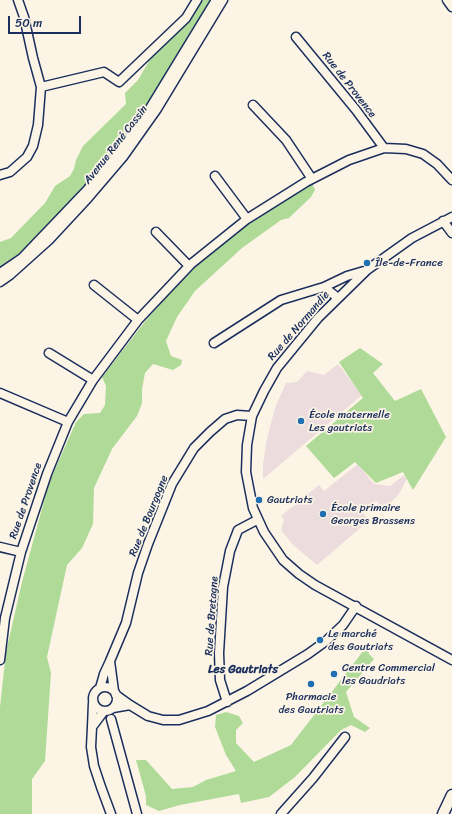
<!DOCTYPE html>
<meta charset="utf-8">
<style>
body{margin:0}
#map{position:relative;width:452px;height:814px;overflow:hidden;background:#fcf5e5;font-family:Sriracha,sans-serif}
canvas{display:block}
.scale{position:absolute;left:8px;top:16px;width:73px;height:18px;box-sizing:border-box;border:2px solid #1b2f5e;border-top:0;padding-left:5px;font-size:12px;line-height:14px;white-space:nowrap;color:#1b2f5e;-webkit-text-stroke:3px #fcf5e5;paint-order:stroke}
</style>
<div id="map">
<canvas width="452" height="814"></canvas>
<div class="scale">50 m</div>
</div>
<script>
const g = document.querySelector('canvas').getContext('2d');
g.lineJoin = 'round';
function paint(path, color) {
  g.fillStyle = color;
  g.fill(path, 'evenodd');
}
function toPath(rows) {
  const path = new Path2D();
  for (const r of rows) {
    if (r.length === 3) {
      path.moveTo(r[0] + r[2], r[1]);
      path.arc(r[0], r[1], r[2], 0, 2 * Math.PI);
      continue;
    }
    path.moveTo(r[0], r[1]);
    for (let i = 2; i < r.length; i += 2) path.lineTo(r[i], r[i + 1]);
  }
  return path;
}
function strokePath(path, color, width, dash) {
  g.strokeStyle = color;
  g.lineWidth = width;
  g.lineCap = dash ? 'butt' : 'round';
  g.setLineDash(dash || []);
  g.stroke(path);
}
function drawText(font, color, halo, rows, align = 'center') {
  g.font = font + ' Sriracha,sans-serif';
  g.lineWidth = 3.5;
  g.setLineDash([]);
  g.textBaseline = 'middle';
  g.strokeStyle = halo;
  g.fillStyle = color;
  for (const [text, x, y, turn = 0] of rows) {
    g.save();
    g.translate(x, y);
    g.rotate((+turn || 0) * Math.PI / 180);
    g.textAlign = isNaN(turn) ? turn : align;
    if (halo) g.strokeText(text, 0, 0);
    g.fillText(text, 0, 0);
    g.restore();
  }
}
const built = toPath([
 [338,364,362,395,263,479,263,464,267,438,276,405,286,383,297,382,307,371,324,375],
 [358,464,374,484,390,486,404,475,407,479,399,494,388,505,380,509,378,507,378,501,374,502,362,512,368,519,364,522,365,524,317,565,292,544,281,530,284,520,281,516,319,485,324,491]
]);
const green = toPath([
 [200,0,210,0,148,104,112,156,75,199,23,251,0,266,0,242,11,238,45,203,55,186,70,176,74,169,76,160,83,146,126,104,125,93,138,80,151,58,189,21],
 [313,185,315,190,311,197,289,218,281,220,242,248,195,291,177,317,166,341,171,356,182,360,181,365,173,370,153,364,145,373,142,389,142,403,137,416,112,449,94,488,93,524,82,548,67,565,47,657,51,673,45,761,32,779,32,814,0,814,0,707,6,652,22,582,49,483,76,422,84,414,100,413,105,405,106,386,102,377,147,319,196,264,254,218,300,189],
 [360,348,383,364,373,373,395,401,421,389,446,437,413,490,403,472,376,483,355,462,334,478,306,446,363,398,339,362],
 [367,646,369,654,374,659,346,692,354,717,370,728,365,732,351,725,341,730,295,777,269,797,241,803,239,794,180,805,159,811,146,805,146,796,136,760,146,760,172,789,193,787,206,780,236,771,226,755,215,727,216,715,226,712,239,716,243,723,236,730,236,743,254,762,291,745]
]);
const minor = toPath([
 [447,0,452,7],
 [296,37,356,110,384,148],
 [41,87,104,72,119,82,186,18,197,0],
 [253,105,286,140,312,179],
 [0,175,10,172,27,157,33,146,38,125,41,87,33,58,24,17,18,0],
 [215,176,247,219],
 [452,217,412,238,367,270,318,318,277,368,264,391,252,416,247,445,246,472,253,508,264,532,283,560,299,574,315,585,452,660],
 [443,221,452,233],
 [156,232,189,266],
 [0,273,22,258,87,190,122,148,147,113,216,0],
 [0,282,10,275,49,240,88,198,123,157,157,109,223,0],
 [94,285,138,320],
 [324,287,347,276,364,271],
 [214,343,281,300,324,287,338,298],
 [49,353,93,380],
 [0,393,68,422],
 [0,547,21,552],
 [0,660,5,618,21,552,47,474,68,422,93,380,138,320,191,264,247,219,306,182,349,160,384,148,406,149,423,154,437,164,452,180],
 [110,661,126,623,138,573,148,544,172,484,194,448,210,432,225,419,237,415,252,416],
 [105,699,12],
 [100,688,104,674,110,661,114,691],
 [227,702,220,680,219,653,223,587,230,551,238,530,257,520],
 [93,703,92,727,104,711],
 [130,705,148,716,163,720,179,720,208,711,247,691,308,654,326,641,343,625,356,606],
 [113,708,130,705,116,695],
 [111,719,137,814],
 [92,727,91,747,94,766,101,787,111,814],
 [281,814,313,778,345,737]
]);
const tertiary = toPath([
 [443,814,452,795]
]);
const markers = [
 [367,263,4,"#1f6fb2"],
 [301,421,4,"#1f6fb2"],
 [259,500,4,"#1f6fb2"],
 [323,514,4,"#1f6fb2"],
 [320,640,4,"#1f6fb2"],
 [334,674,4,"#1f6fb2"],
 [311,684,4,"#1f6fb2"]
];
const streetNames = [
 ["Rue de Provence",349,85,52],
 ["Avenue René Cassin",116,145,-52],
 ["Rue de Normandie",299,326,-49],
 ["Rue de Provence",26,501,-71],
 ["Rue de Bourgogne",149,516,-68],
 ["Rue de Bretagne",212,616,-86]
];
const poiNames = [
 ["Île-de-France",375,263],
 ["École maternelle",309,415],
 ["Les gautriats",309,428],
 ["Gautriats",267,500],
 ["École primaire",331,508],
 ["Georges Brassens",331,521],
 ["Le marché",328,634],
 ["des Gautriats",328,647],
 ["Centre Commercial",342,668],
 ["les Gaudriats",342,681],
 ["Pharmacie",311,697,"center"],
 ["des Gautriats",311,710,"center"]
];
const neighbourhoodNames = [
 ["Les Gautriats",243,670]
];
paint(built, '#eddcdd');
paint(green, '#afda98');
strokePath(minor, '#1b2f5e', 11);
strokePath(tertiary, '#1b2f5e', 13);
strokePath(minor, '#fcf5e5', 8);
strokePath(tertiary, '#fcf5e5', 10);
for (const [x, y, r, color] of markers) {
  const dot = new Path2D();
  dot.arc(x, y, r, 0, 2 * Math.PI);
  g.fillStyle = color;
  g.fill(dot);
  strokePath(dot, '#fcf5e5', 1.5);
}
drawText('11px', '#1b2f5e', '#fcf5e5', streetNames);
drawText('11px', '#1b2f5e', '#fcf5e5', poiNames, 'left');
drawText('bold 12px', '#1b2f5e', '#fcf5e5', neighbourhoodNames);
</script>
